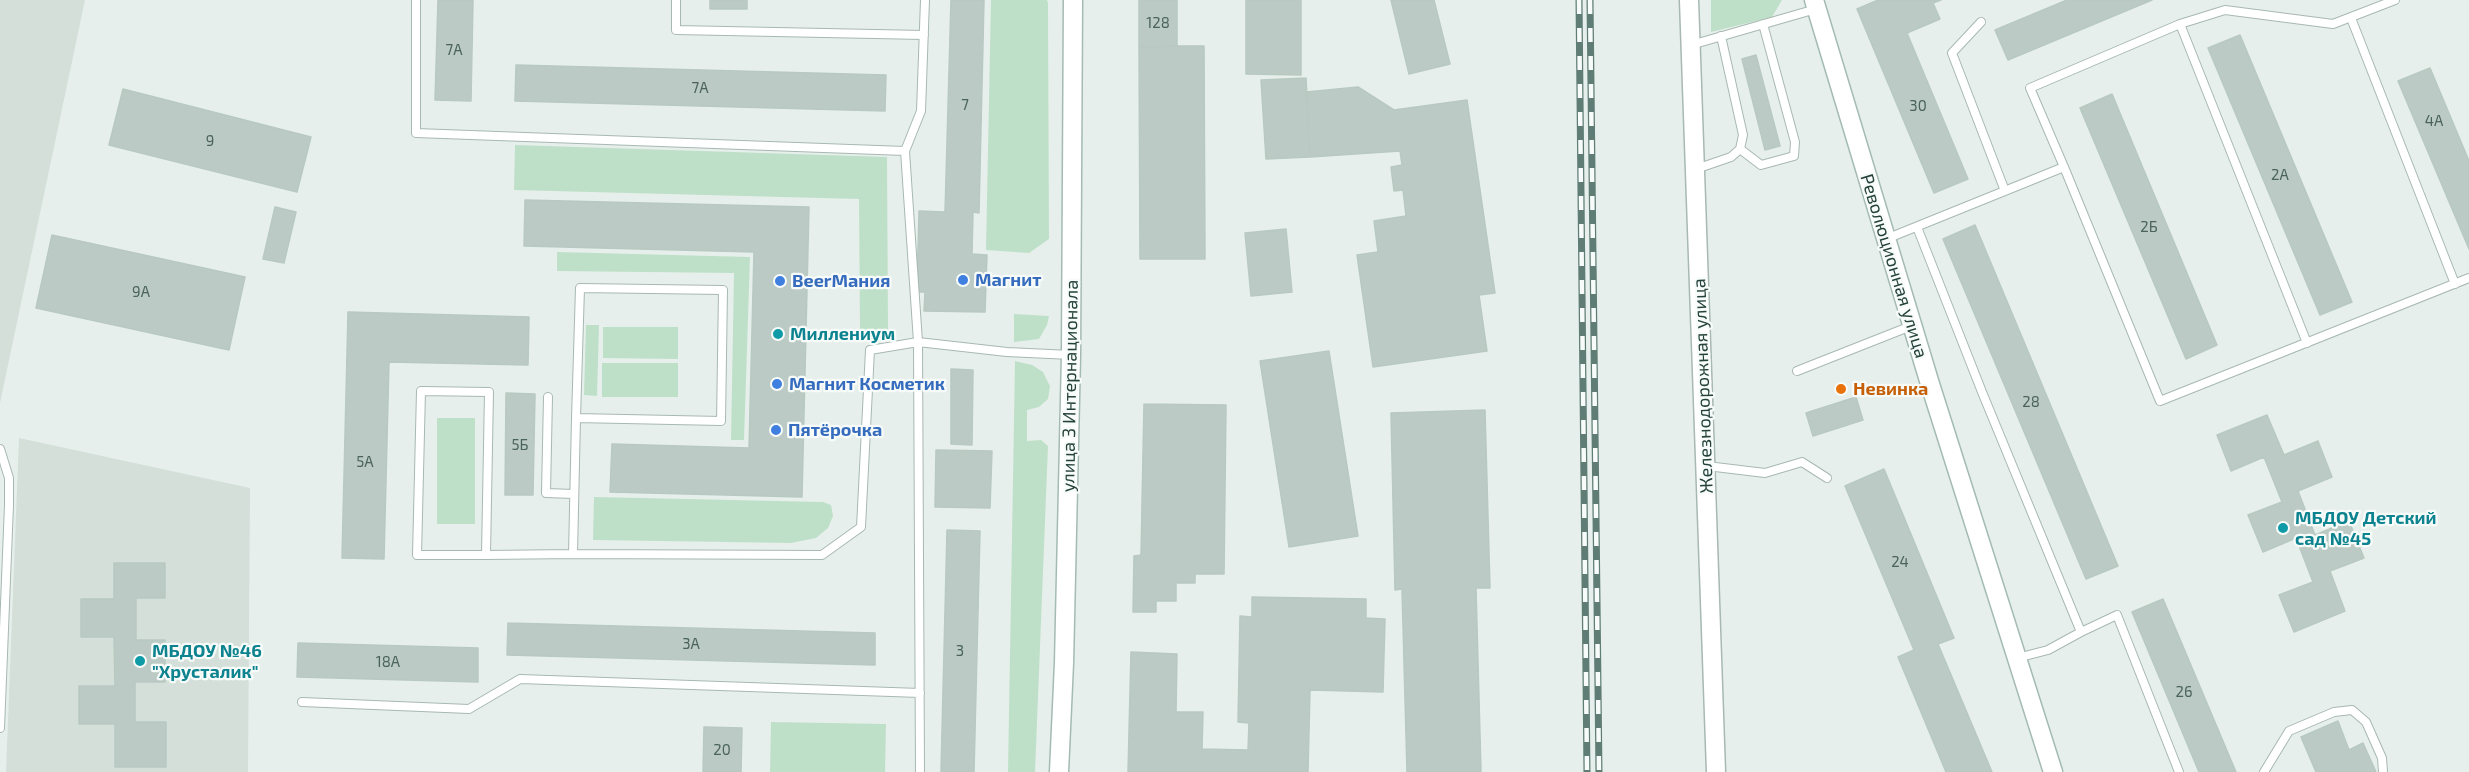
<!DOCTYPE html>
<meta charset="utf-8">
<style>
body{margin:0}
canvas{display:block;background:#e6efeb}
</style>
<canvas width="2469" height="772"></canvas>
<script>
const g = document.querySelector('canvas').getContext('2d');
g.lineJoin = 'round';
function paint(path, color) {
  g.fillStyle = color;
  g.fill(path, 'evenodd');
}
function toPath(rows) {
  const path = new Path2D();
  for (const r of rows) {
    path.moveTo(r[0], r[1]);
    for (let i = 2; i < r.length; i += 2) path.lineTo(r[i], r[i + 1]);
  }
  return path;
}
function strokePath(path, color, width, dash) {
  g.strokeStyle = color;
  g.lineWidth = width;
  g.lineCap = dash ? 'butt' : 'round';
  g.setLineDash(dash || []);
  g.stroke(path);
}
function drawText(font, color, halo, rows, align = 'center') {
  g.font = font + ' "Exo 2",sans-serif';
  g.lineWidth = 4.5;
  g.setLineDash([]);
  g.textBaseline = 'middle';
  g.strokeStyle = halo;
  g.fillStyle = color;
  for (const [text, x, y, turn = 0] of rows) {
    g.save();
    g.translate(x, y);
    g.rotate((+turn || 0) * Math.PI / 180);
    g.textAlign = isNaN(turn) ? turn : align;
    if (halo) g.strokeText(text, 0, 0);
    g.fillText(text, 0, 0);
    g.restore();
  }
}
const built = toPath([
 [0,0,85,0,0,403],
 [19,438,250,488,248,772,6,772]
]);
const green = toPath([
 [991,0,1047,0,1048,3,1049,239,1029,253,986,250],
 [1711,0,1782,0,1772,17,1711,32],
 [515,145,887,157,888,331,860,331,859,199,514,190],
 [557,252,750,257,744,440,731,440,734,273,557,271],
 [1014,314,1049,316,1047,325,1039,339,1014,342],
 [586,325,599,325,597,396,584,395],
 [603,327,678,327,678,359,603,358],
 [1015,361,1032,365,1043,372,1050,386,1048,399,1039,407,1027,410,1027,441,1041,440,1048,446,1035,772,1008,772],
 [602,363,678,363,678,397,602,397],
 [437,418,475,418,475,524,437,524],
 [594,497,823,502,831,505,833,516,828,528,816,538,791,543,593,540],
 [771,722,886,724,885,772,770,772]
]);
const building = toPath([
 [438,0,473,0,471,101,435,100,438,0],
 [710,0,747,0,747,9,710,9,710,0],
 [951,0,984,0,979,213,973,212,972,254,987,255,985,312,924,311,925,292,917,292,919,211,945,212,951,0],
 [1139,0,1177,0,1177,46,1139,47,1139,0],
 [1246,0,1301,0,1301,75,1246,74,1246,0],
 [1391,0,1434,0,1450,64,1409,74,1391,0],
 [1878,0,1941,0,1933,3,1940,19,1907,33,1968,179,1934,193,1857,9,1878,0],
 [2067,0,2152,0,2008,60,1995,30,2067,0],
 [2240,35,2352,302,2320,315,2208,48,2240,35],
 [1177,46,1204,46,1205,259,1140,259,1139,47,1177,46],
 [1756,55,1780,146,1765,150,1742,59,1756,55],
 [516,65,886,75,885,111,515,101,516,65],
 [2430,68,2469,161,2469,249,2398,81,2430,68],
 [1306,78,1310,157,1266,159,1261,80,1306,78],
 [1358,87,1394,110,1467,100,1495,293,1479,295,1487,351,1373,367,1357,255,1378,252,1374,221,1406,216,1403,190,1394,191,1391,167,1402,165,1400,151,1310,157,1306,92,1358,87],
 [123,89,311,137,297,192,109,145,123,89],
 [2112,94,2217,345,2186,359,2080,108,2112,94],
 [525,200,809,207,802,497,610,492,612,444,749,448,754,252,524,246,525,200],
 [275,207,296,212,284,263,263,259,275,207],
 [1975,225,2118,566,2086,579,1943,239,1975,225],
 [1286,229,1292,292,1251,296,1245,233,1286,229],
 [52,235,245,277,229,350,36,308,52,235],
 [348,312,529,317,528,365,389,362,384,559,342,558,348,312],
 [1329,351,1358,536,1289,547,1260,361,1329,351],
 [951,369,973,370,972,445,951,444,951,369],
 [506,393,535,394,533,495,505,495,506,393],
 [1856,397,1863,420,1813,436,1806,413,1856,397],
 [1144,404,1226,405,1224,574,1195,574,1195,583,1176,583,1176,601,1156,601,1156,612,1133,612,1134,556,1141,555,1144,404],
 [1485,410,1490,588,1476,588,1481,772,1407,772,1402,589,1395,590,1391,413,1485,410],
 [2267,415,2284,455,2318,441,2332,477,2298,491,2315,535,2349,521,2364,558,2330,571,2345,611,2294,632,2279,595,2313,582,2296,538,2263,552,2248,515,2282,502,2264,457,2231,471,2217,435,2267,415],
 [936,450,992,451,990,508,935,507,936,450],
 [1884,469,1954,638,1938,644,1992,772,1946,772,1898,657,1914,650,1845,486,1884,469],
 [947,530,980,531,974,772,941,772,947,530],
 [114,563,165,563,165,598,136,598,136,640,165,640,165,682,135,682,135,722,166,722,166,767,115,767,115,724,79,724,79,686,115,686,114,637,81,637,81,599,114,599,114,563],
 [1252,597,1366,599,1366,618,1385,619,1383,692,1310,690,1308,772,1128,772,1131,652,1177,654,1176,712,1203,712,1202,749,1248,750,1249,723,1238,722,1240,616,1252,617,1252,597],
 [2163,599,2236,772,2199,772,2132,612,2163,599],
 [508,623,875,633,875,665,507,655,508,623],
 [298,643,478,648,478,682,297,677,298,643],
 [2338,721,2349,750,2363,743,2376,772,2316,772,2301,737,2338,721],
 [704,727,742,728,741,772,703,772,704,727]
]);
const service = toPath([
 [416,0,416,133,905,151],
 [676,0,676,30,924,35],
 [2351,18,2455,284],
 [1981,22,1952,53,2005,191],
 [2180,24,2307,343],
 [1691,45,1816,9],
 [1740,149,1761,165,1794,156,1795,142,1763,24],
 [2064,167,2160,401,2469,278],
 [1696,169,1731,157,1740,149,1743,135,1721,36],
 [1917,227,1982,392,2081,632,2048,650,2017,658],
 [1886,239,2064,167,2030,88,2180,24,2225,10,2333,24,2395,0],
 [1797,371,1911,326],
 [548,397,546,493,574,494],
 [576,418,721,421,723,290,580,288,576,418,573,554,822,555,861,527,870,350,918,342,1007,352,1071,355],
 [0,449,9,478,9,505,0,728],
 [1707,466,1765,473,1802,462,1827,478],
 [486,555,489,392,421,391,417,555,486,555,573,554],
 [2081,632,2117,615,2179,772],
 [302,702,469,709,520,679,920,693],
 [920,772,918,342,905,151,921,111,925,0],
 [2264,772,2289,731,2334,712,2352,710,2366,722,2382,758,2383,772]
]);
const tertiary = toPath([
 [1689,0,1716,772]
]);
const secondary = toPath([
 [1814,0,1930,384,2053,772],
 [1059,772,1064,663,1071,355,1073,0]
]);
const rail = toPath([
 [1579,0,1587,772],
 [1590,0,1599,772]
]);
const markers = [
 [963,280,6,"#3f7fe0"],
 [780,281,6,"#3f7fe0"],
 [778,334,6,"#0f9aa8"],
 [777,384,6,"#3f7fe0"],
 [1841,389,6,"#e8710a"],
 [776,430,6,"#3f7fe0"],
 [2283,528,6,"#0f9aa8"],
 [140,661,6,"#0f9aa8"]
];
const numberNames = [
 ["128",1158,23],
 ["7А",454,50],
 ["7А",700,88],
 ["7",965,105],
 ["30",1918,106],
 ["4А",2434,121],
 ["9",210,141],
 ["2А",2280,175],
 ["2Б",2149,227],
 ["9А",141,292],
 ["28",2031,402],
 ["5Б",520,445],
 ["5А",365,462],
 ["24",1900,562],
 ["3А",691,644],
 ["3",960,651],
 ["18А",388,662],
 ["26",2184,692],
 ["20",722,750]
];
const streetNames = [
 ["Революционная улица",1894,266,73],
 ["улица 3 Интернационала",1070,386,-89],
 ["Железнодорожная улица",1703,386,-92]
];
const shopNames = [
 ["Магнит",975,280],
 ["BeerМания",792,281],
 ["Магнит Косметик",789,384],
 ["Пятёрочка",788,430]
];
const cultureNames = [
 ["Миллениум",790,334],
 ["МБДОУ Детский",2295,518],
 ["сад №45",2295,539],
 ["МБДОУ №46",152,651],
 ["\"Хрусталик\"",152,672]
];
const foodNames = [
 ["Невинка",1853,389]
];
paint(built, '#d4dfda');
paint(green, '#bfe0c8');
paint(building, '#bbcac4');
strokePath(building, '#b8c9c2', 1.5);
strokePath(service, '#a8b8b2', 10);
strokePath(tertiary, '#a8b8b2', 21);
strokePath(secondary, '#a4bbb3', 21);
strokePath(service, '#fff', 8);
strokePath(tertiary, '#fff', 18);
strokePath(secondary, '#fff', 18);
strokePath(rail, '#5f7d75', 7);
strokePath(rail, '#f7fbf9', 4.5, [14]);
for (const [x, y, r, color] of markers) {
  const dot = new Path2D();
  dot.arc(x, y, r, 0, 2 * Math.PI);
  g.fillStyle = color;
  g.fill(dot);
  strokePath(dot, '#f7fbf9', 2);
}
drawText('15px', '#4a645c', null, numberNames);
drawText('18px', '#24423a', '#f7fbf9', streetNames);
drawText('bold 18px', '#366cbe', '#f7fbf9', shopNames, 'left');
drawText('bold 18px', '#0d838f', '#f7fbf9', cultureNames, 'left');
drawText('bold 18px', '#c56008', '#f7fbf9', foodNames, 'left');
</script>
